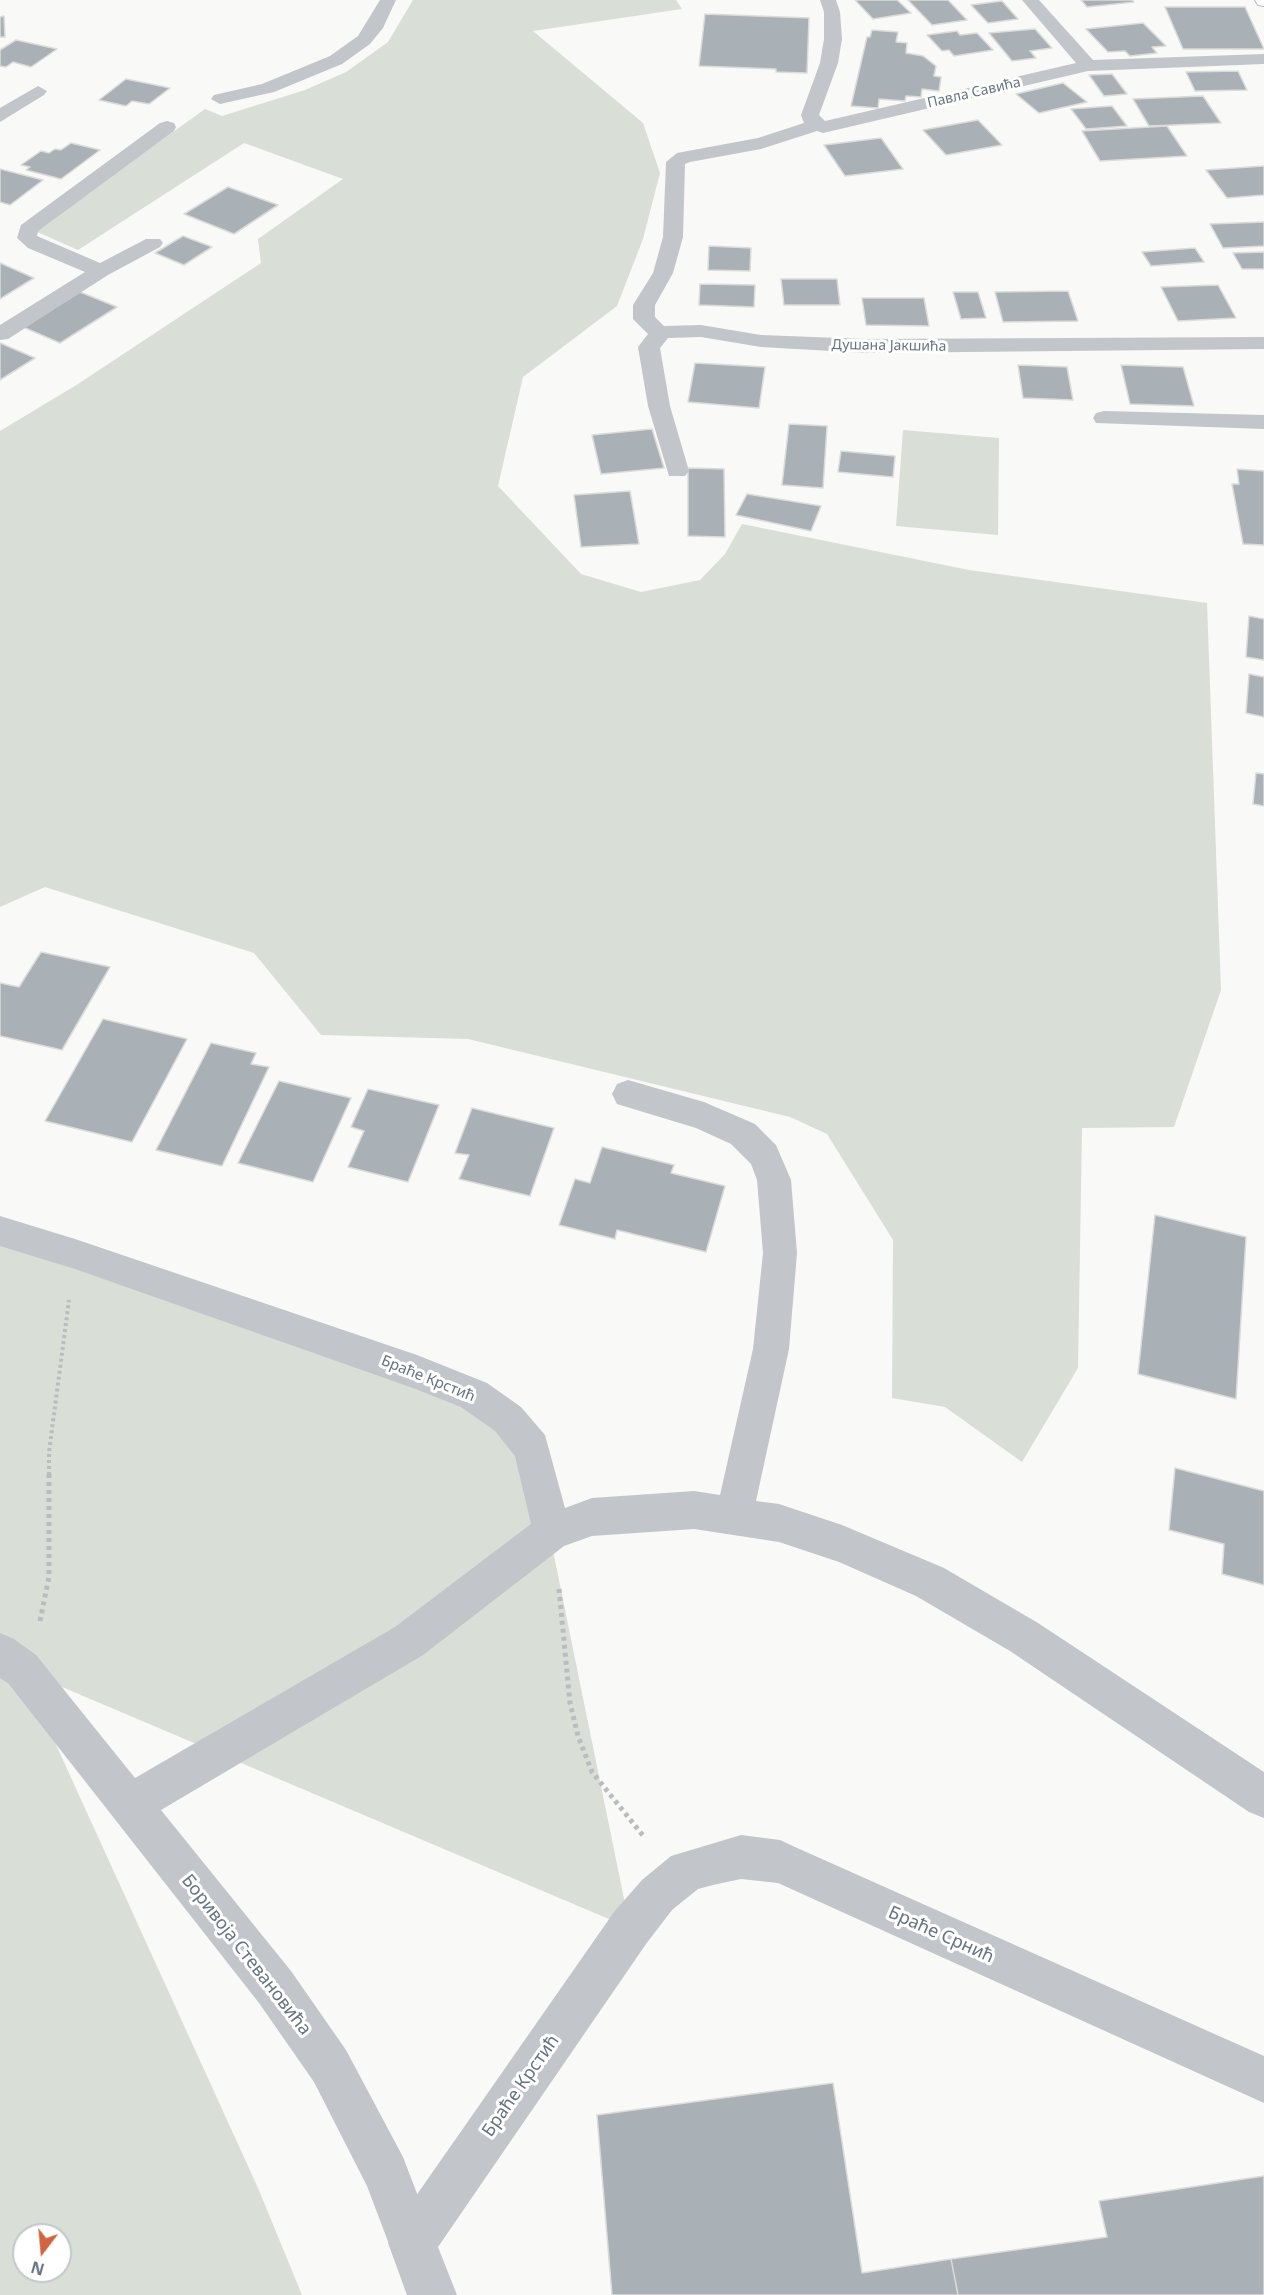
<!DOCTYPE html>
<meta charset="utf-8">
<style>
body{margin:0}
#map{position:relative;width:1264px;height:2295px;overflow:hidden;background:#f9f9f8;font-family:"Noto Sans",sans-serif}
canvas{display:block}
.north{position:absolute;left:12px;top:2223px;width:60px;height:60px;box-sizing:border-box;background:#fff;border:2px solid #c2c7cc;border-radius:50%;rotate:196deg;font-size:16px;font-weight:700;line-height:24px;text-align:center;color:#67747f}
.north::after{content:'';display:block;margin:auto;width:21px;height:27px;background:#d06641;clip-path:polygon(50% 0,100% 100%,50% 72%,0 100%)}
</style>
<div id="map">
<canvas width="1264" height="2295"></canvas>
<div class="north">N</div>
</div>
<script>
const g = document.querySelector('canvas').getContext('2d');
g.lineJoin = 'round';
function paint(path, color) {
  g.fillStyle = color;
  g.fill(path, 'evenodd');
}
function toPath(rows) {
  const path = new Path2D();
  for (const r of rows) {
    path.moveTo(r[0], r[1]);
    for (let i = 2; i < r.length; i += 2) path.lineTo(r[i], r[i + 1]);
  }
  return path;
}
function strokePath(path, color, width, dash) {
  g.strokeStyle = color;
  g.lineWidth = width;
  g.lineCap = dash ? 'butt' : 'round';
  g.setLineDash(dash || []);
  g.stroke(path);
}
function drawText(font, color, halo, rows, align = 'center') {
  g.font = font + ' "Noto Sans",sans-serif';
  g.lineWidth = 6;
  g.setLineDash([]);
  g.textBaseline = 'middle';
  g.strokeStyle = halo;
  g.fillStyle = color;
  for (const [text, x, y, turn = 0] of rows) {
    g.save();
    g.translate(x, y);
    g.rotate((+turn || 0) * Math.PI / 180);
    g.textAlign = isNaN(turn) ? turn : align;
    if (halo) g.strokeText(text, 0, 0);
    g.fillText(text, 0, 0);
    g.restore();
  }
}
const green = toPath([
 [413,0,676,0,682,9,533,31,643,123,660,173,643,239,617,306,523,377,498,486,581,574,641,592,700,580,725,554,742,524,969,570,1207,603,1221,990,1174,1127,1082,1128,1078,1368,1022,1462,945,1407,892,1398,893,1240,827,1134,790,1117,468,1039,321,1035,254,953,45,887,0,907,0,431,78,384,261,263,258,239,343,179,244,143,78,250,35,231,205,109,222,116,305,90,346,72,388,42],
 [903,430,999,438,998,535,896,526],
 [0,1241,474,1395,532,1448,630,1928,22,1670,258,2188,302,2295,0,2295],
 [24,2235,60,2235,60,2271,24,2271]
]);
const building = toPath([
 [855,0,897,0,911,13,873,19,855,0],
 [908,0,948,0,967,20,932,25,908,0],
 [1081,0,1132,0,1134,2,1087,7,1081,0],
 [1002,1,1018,19,988,23,971,5,1002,1],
 [1165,7,1245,7,1264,49,1183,49,1165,7],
 [705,14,809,18,807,73,776,72,776,69,699,66,705,14],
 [4,16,5,37,0,37,0,17,4,16],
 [1143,23,1166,46,1152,47,1157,53,1130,56,1125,51,1108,52,1086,29,1143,23],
 [1035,29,1052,48,1030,51,1036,58,1012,61,989,33,1035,29],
 [872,30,898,32,896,42,907,43,906,53,923,56,936,66,934,76,941,77,939,91,922,89,921,97,906,96,905,101,879,99,878,108,851,106,867,37,870,37,872,30],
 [957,31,960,35,977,33,993,50,954,56,949,50,942,51,927,35,957,31],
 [16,40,57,49,31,67,13,62,6,67,0,66,0,50,16,40],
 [1238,71,1247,90,1195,91,1186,72,1238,71],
 [1112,74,1127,94,1104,96,1089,75,1112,74],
 [126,79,170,88,149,104,132,101,126,106,99,100,126,79],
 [1063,83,1087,102,1039,113,1016,94,1063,83],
 [1203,96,1221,123,1149,126,1133,99,1203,96],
 [1112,106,1127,126,1086,129,1071,109,1112,106],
 [978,120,1002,145,946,155,923,130,978,120],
 [1167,126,1187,156,1100,161,1082,131,1167,126],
 [881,138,903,169,845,176,824,145,881,138],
 [71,143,100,150,61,179,26,170,30,167,21,165,41,151,49,153,55,149,61,150,71,143],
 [1264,166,1264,195,1227,198,1206,170,1264,166],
 [0,169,43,180,10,205,0,202,0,169],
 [228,187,278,205,234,234,184,214,228,187],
 [1264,222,1264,246,1223,248,1210,224,1264,222],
 [183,236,212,247,184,265,155,253,183,236],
 [709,246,751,248,750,271,708,270,709,246],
 [1195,248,1204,262,1151,266,1142,252,1195,248],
 [1264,252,1264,269,1242,269,1233,253,1264,252],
 [0,263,34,278,0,299,0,263],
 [781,279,837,279,840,305,784,305,781,279],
 [700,284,755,285,754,307,699,305,700,284],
 [1218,285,1236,318,1178,321,1161,287,1218,285],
 [1068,291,1078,321,1003,322,995,292,1068,291],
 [80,292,117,307,60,343,23,327,80,292],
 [953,292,978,292,986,318,961,319,953,292],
 [862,298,924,298,929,326,866,325,862,298],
 [0,343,35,358,0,380,0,343],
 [695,363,765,367,759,408,688,402,695,363],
 [1018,365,1067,367,1073,400,1023,398,1018,365],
 [1121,365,1183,367,1194,406,1130,404,1121,365],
 [789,424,827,426,823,488,782,485,789,424],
 [652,429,664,468,601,474,592,435,652,429],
 [841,451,895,456,893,477,838,472,841,451],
 [688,468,724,469,725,537,688,536,688,468],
 [1237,469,1264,471,1264,545,1243,544,1232,484,1239,484,1237,469],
 [630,491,639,544,581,547,574,495,630,491],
 [747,494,821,506,811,531,736,515,747,494],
 [1249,616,1264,619,1264,660,1246,657,1249,616],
 [1249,674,1264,677,1264,717,1246,713,1249,674],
 [1256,773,1264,774,1264,806,1253,804,1256,773],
 [41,952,110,967,62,1050,0,1036,0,983,19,987,41,952],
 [103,1019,187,1039,132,1142,45,1121,103,1019],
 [211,1043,256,1053,251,1064,269,1067,222,1166,156,1150,211,1043],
 [279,1081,351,1098,313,1182,238,1163,279,1081],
 [368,1089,439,1105,408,1182,348,1167,364,1131,351,1127,368,1089],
 [472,1108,554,1128,530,1196,459,1179,469,1155,455,1153,472,1108],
 [602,1147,674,1165,671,1173,725,1186,706,1252,617,1230,615,1239,559,1225,575,1179,590,1183,602,1147],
 [1155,1215,1246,1237,1236,1399,1138,1374,1155,1215],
 [1175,1468,1264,1491,1264,1585,1222,1574,1224,1544,1169,1530,1175,1468],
 [833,2083,862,2273,951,2259,958,2295,612,2295,597,2115,833,2083],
 [1264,2176,1264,2295,958,2295,951,2259,1107,2237,1099,2201,1264,2176]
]);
const pathFar1 = toPath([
 [49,1475,49,1452,69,1300]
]);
const path = toPath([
 [559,1589,570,1703,578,1736,592,1772,645,1838],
 [40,1621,49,1577,49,1473]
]);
const lane = toPath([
 [38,86,47,91,44,95,0,122,0,108,38,86],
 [167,121,174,123,176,127,174,131,38,231,37,236,100,263,146,239,160,239,163,243,160,247,108,275,8,339,0,340,0,325,85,272,28,248,17,238,21,225,160,123,167,121],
 [1104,411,1264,415,1264,429,1096,423,1093,418,1096,413,1104,411],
 [628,1080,704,1102,755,1124,776,1145,791,1180,797,1253,789,1349,756,1501,779,1504,842,1525,944,1568,1038,1623,1264,1772,1264,1818,1249,1812,1010,1651,916,1596,839,1562,779,1542,694,1529,592,1536,564,1546,423,1655,161,1810,291,1971,346,2050,403,2157,436,2243,429,2260,412,2267,395,2260,367,2186,314,2082,259,2003,8,1683,0,1678,0,1633,14,1639,36,1655,135,1778,395,1627,531,1524,515,1456,495,1431,461,1407,413,1388,75,1269,0,1246,0,1216,75,1239,417,1355,487,1383,521,1407,545,1435,565,1508,592,1498,694,1491,720,1495,753,1349,763,1253,757,1180,751,1164,731,1144,696,1128,617,1104,612,1094,617,1084,628,1080]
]);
const street = toPath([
 [380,0,396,0,383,28,370,44,342,64,274,92,220,104,211,99,214,95,262,84,330,56,358,36,380,0],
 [820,0,836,0,840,12,842,39,838,63,819,115,825,121,1076,63,1022,0,1039,0,1093,60,1264,54,1264,64,1088,71,823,133,817,131,761,149,690,162,685,164,683,237,673,273,655,305,655,317,664,326,701,325,761,335,866,339,1264,337,1264,349,866,353,761,347,701,337,668,338,660,348,670,406,689,471,685,476,669,476,648,406,638,347,648,334,633,319,633,305,653,273,663,237,666,162,677,153,758,138,804,123,801,115,820,63,824,39,824,12,820,0],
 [741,1835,780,1840,795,1847,1264,2056,1264,2103,778,1883,741,1879,713,1885,698,1889,672,1910,646,1944,438,2247,457,2295,407,2295,388,2243,395,2226,614,1912,642,1880,671,1856,741,1835]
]);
const secondary = toPath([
 [1255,0,1264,0,1264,6,1258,5,1255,0]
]);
const farStreetnames = [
 ["Павла Савића",974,93,-13],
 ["Душана Јакшића",889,346,1]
];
const streetNames = [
 ["Браће Крстић",428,1379,22]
];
const nearStreetnames = [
 ["Браће Срнић",941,1935,24],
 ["Боривоја Стевановића",246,1955,52],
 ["Браће Крстић",521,2086,-55]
];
paint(green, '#d9ded7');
paint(building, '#a9b0b6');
strokePath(building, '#dbdbda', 1.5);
strokePath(secondary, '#b4b9bd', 2);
strokePath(pathFar1, '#babdc0', 4, [3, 3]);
strokePath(path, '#babdc0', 5, [4, 4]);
paint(lane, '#c2c5c9');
paint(street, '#c2c5c9');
paint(secondary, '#fff');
drawText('14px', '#67747f', '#fff', farStreetnames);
drawText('15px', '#67747f', '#fff', streetNames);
drawText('18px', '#67747f', '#fff', nearStreetnames);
</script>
